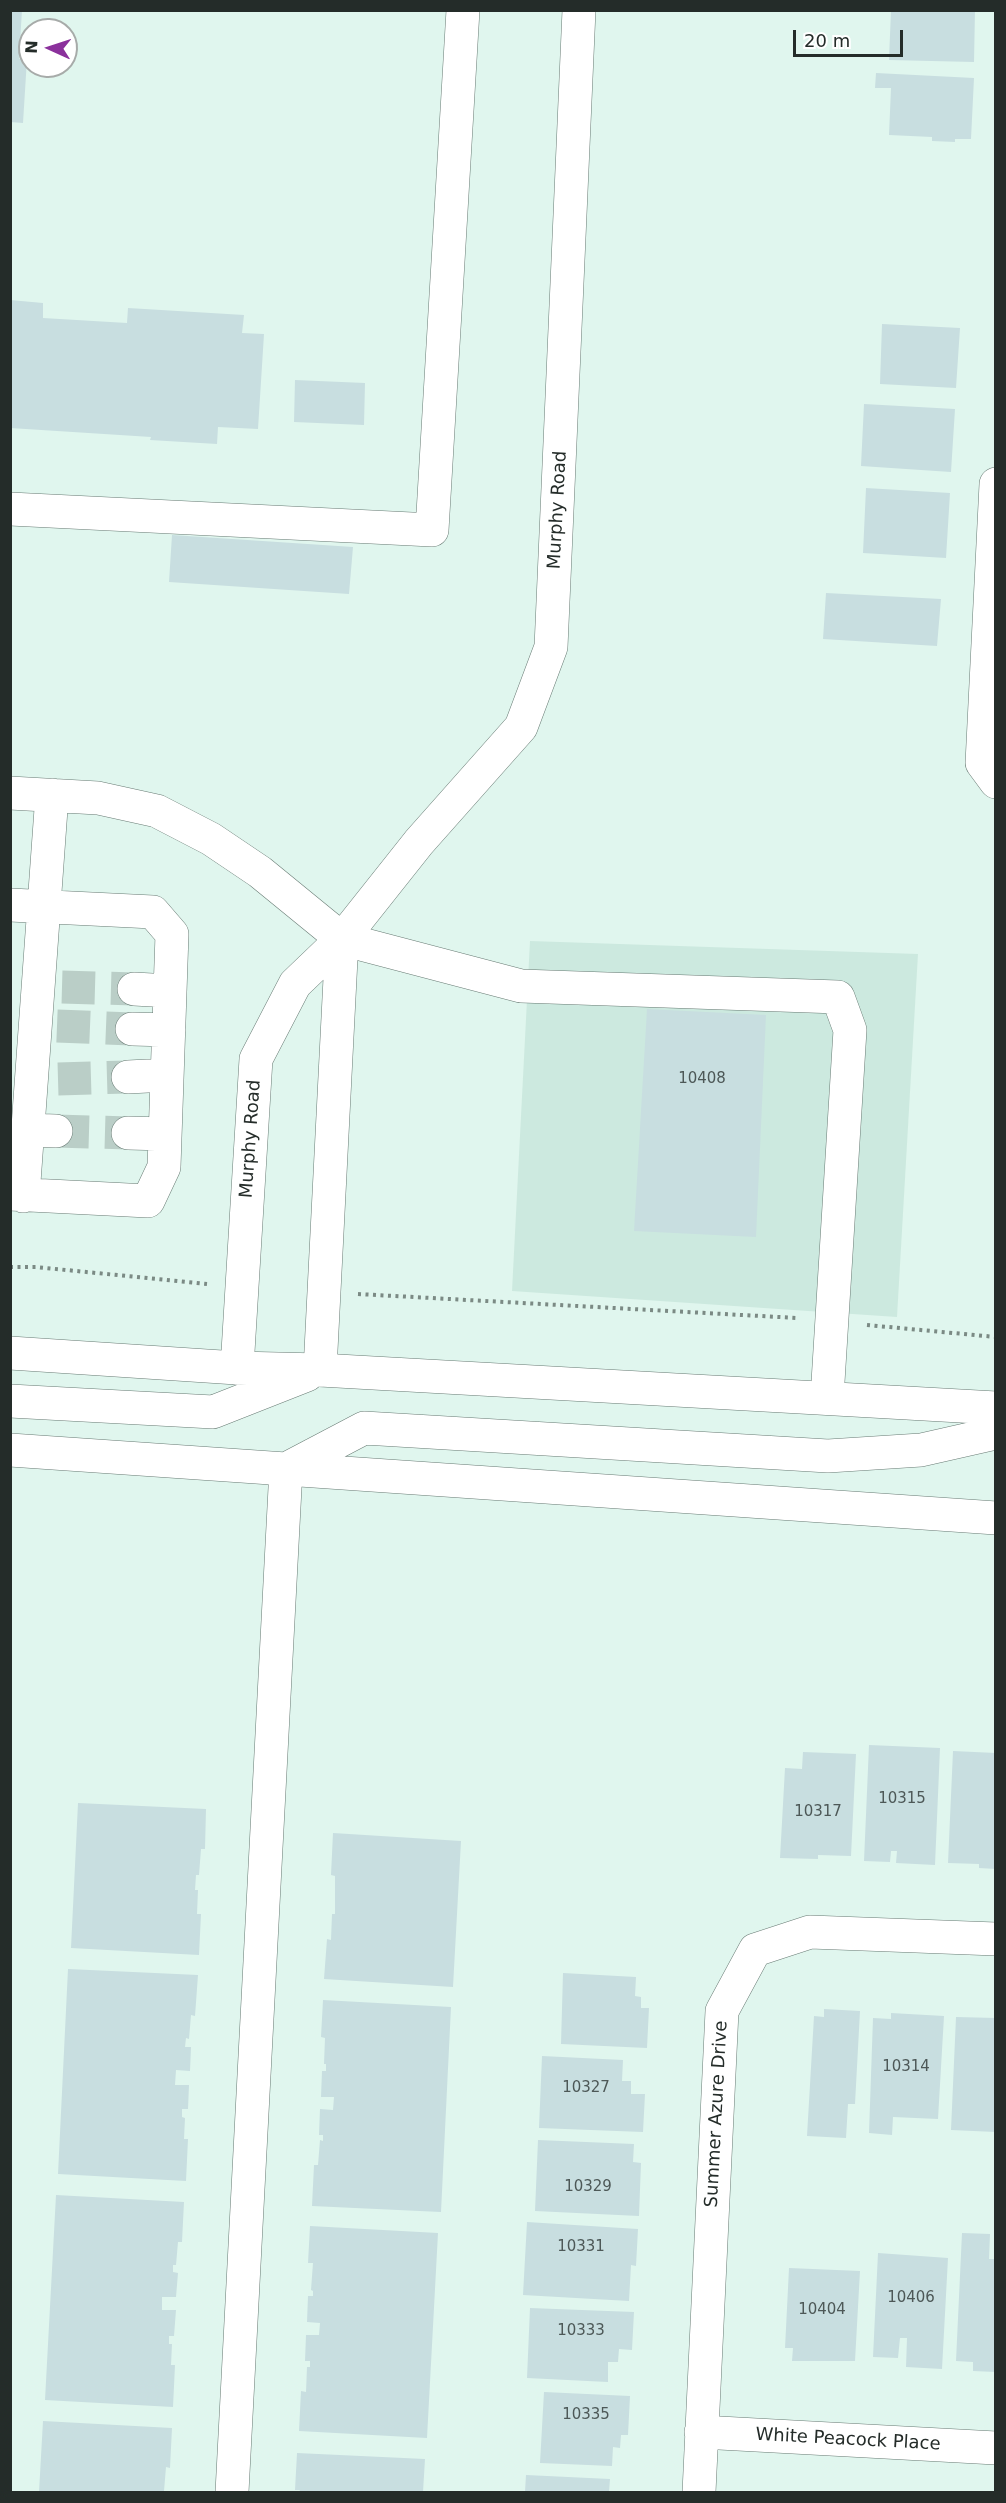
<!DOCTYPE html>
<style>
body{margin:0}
#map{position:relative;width:1006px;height:2503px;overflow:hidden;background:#e0f6ee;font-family:"DejaVu Sans",sans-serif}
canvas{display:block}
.frame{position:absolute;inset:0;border:12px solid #242c29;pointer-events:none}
.north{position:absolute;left:18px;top:18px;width:60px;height:60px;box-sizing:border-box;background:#fff;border:2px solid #a7aba9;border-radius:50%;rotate:273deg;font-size:16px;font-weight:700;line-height:24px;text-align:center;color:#242c29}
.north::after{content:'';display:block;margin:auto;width:21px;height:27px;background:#8b319c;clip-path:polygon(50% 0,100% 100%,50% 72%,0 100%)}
.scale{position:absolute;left:793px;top:30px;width:110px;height:27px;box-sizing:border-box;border:3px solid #242c29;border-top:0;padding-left:8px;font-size:18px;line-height:21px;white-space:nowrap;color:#242c29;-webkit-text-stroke:4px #fff;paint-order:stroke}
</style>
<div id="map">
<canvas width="1006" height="2503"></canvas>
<div class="frame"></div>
<div class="north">N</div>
<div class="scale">20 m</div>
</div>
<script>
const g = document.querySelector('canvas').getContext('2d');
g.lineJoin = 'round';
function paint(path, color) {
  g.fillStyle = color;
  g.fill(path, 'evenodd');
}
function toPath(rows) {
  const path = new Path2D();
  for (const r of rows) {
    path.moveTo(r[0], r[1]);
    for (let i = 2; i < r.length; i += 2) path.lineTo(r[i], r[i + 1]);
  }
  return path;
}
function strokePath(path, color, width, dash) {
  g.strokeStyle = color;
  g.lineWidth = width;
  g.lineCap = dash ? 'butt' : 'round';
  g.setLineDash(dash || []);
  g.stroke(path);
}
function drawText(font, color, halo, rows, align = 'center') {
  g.font = font + ' "DejaVu Sans",sans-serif';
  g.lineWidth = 6;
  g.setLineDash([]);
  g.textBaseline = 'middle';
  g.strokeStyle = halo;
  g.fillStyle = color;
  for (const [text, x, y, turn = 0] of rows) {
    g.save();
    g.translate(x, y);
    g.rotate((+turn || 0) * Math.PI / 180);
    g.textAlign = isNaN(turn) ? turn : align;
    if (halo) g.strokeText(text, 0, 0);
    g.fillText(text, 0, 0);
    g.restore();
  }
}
const built = toPath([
 [530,941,918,954,897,1317,512,1291]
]);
const building = toPath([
 [10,10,22,10,19,59,27,59,23,123,10,122],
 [891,10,975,10,974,62,889,60],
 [876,73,974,78,971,139,955,139,955,142,932,141,932,137,889,135,891,88,875,88],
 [10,300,43,303,43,318,127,323,128,308,244,315,242,333,264,334,258,429,218,427,217,444,150,440,151,437,10,428],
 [882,324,960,328,956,388,880,384],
 [295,380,365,383,364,425,294,422],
 [864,404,955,409,951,472,861,466],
 [866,488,950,493,946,558,863,553],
 [172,535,353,547,349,594,169,582],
 [826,593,941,599,937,646,823,639],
 [647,1009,766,1015,756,1237,634,1231],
 [869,1745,940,1748,935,1865,896,1863,897,1851,891,1851,890,1862,864,1861],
 [953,1751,996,1753,996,1869,979,1868,979,1864,948,1863],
 [803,1752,856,1754,851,1856,818,1855,818,1859,780,1858,785,1768,802,1769],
 [78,1803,206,1809,205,1849,201,1849,199,1875,196,1875,195,1890,198,1890,197,1914,201,1914,199,1955,71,1948],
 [333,1833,461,1841,453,1987,324,1979,327,1939,331,1940,332,1914,335,1914,335,1876,331,1875],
 [68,1969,198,1975,195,2016,191,2015,189,2039,186,2038,185,2047,191,2047,190,2071,176,2070,175,2085,189,2085,188,2109,182,2109,182,2117,185,2118,184,2139,188,2139,186,2181,58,2174],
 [563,1973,636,1977,635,1996,641,1997,641,2008,649,2008,647,2048,561,2044],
 [323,2000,451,2007,441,2212,312,2206,314,2165,318,2165,320,2140,323,2141,323,2135,319,2135,320,2109,333,2110,334,2097,321,2097,322,2071,326,2071,326,2064,324,2064,325,2038,321,2037],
 [824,2009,860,2011,855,2104,848,2104,846,2138,807,2136,814,2016,824,2017],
 [891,2013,944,2016,938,2119,893,2117,892,2135,869,2133,873,2018,891,2019],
 [956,2017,996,2018,996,2132,951,2130],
 [542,2056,623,2060,622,2081,631,2081,631,2094,645,2094,643,2132,539,2128],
 [538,2140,634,2144,633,2162,641,2163,639,2216,535,2211],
 [56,2195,184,2202,182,2242,178,2242,176,2265,173,2265,173,2272,178,2273,176,2297,162,2297,162,2310,176,2310,174,2336,169,2336,169,2344,172,2344,171,2365,175,2365,173,2407,45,2400],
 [527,2222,638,2229,636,2266,631,2265,629,2301,523,2295],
 [310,2226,438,2233,427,2438,299,2431,301,2391,306,2392,307,2367,310,2367,310,2361,305,2361,306,2335,319,2335,320,2323,307,2322,308,2296,313,2296,313,2291,311,2290,313,2263,308,2263],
 [962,2233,990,2234,989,2259,996,2259,996,2372,973,2371,973,2362,956,2361],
 [878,2253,948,2258,942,2369,906,2367,907,2338,900,2338,898,2358,873,2357],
 [789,2268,860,2271,855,2361,792,2361,793,2348,785,2348],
 [530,2308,634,2312,632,2350,619,2349,618,2362,608,2362,608,2382,527,2378],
 [544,2392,630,2396,628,2435,621,2435,620,2448,613,2447,612,2466,540,2463],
 [43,2421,172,2428,170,2468,166,2467,164,2491,39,2492],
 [297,2453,425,2459,423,2492,299,2492,300,2490,295,2490],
 [526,2475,610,2479,609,2492,525,2492]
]);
const minorTunnel = toPath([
 [62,987,134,989],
 [57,1026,132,1029],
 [58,1079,128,1077],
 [56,1131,128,1133]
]);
const path = toPath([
 [10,1267,36,1267,207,1284],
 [358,1294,797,1318],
 [867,1325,996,1337]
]);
const minor = toPath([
 [996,484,982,763,996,782],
 [10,509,432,530,463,10],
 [10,793,98,798,157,811,211,839,260,872,342,939,521,986,838,997,850,1030,827,1398],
 [10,905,153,912,172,934,164,1167,148,1201,10,1194],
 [134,989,170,991],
 [132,1029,169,1030],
 [128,1077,167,1075],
 [27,1130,56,1131],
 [128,1133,165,1134],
 [23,1196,52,795],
 [237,1368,256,1059,295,984,342,939,419,842,521,727,551,647,579,10],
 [320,1370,342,939],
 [701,2432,996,2448],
 [232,2492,286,1469],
 [699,2492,722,2011,755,1950,810,1932,996,1939]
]);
const major = toPath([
 [10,1353,237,1368,320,1370,996,1408],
 [10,1401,213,1412,307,1375],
 [10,1450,996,1518],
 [286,1469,364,1428,828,1456,921,1450,996,1433]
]);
const numberNames = [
 ["10408",702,1079],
 ["10315",902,1799],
 ["10317",818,1812],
 ["10314",906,2067],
 ["10327",586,2088],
 ["10329",588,2187],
 ["10331",581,2247],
 ["10406",911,2298],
 ["10404",822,2310],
 ["10333",581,2331],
 ["10335",586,2415]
];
const streetNames = [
 ["Murphy Road",558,510,-87],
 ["Murphy Road",251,1139,-86],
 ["Summer Azure Drive",717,2114,-87],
 ["White Peacock Place",848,2440,3]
];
paint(built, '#cce9df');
paint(building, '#c8dee0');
strokePath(minorTunnel, '#bacec7', 33, [33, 16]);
strokePath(minor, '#687b74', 34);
strokePath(major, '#687b74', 34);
strokePath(path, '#7b8a84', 4, [3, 4.5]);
strokePath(minor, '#fff', 33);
strokePath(major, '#fff', 33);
drawText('15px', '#4d5857', null, numberNames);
drawText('18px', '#242c29', '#fff', streetNames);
</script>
